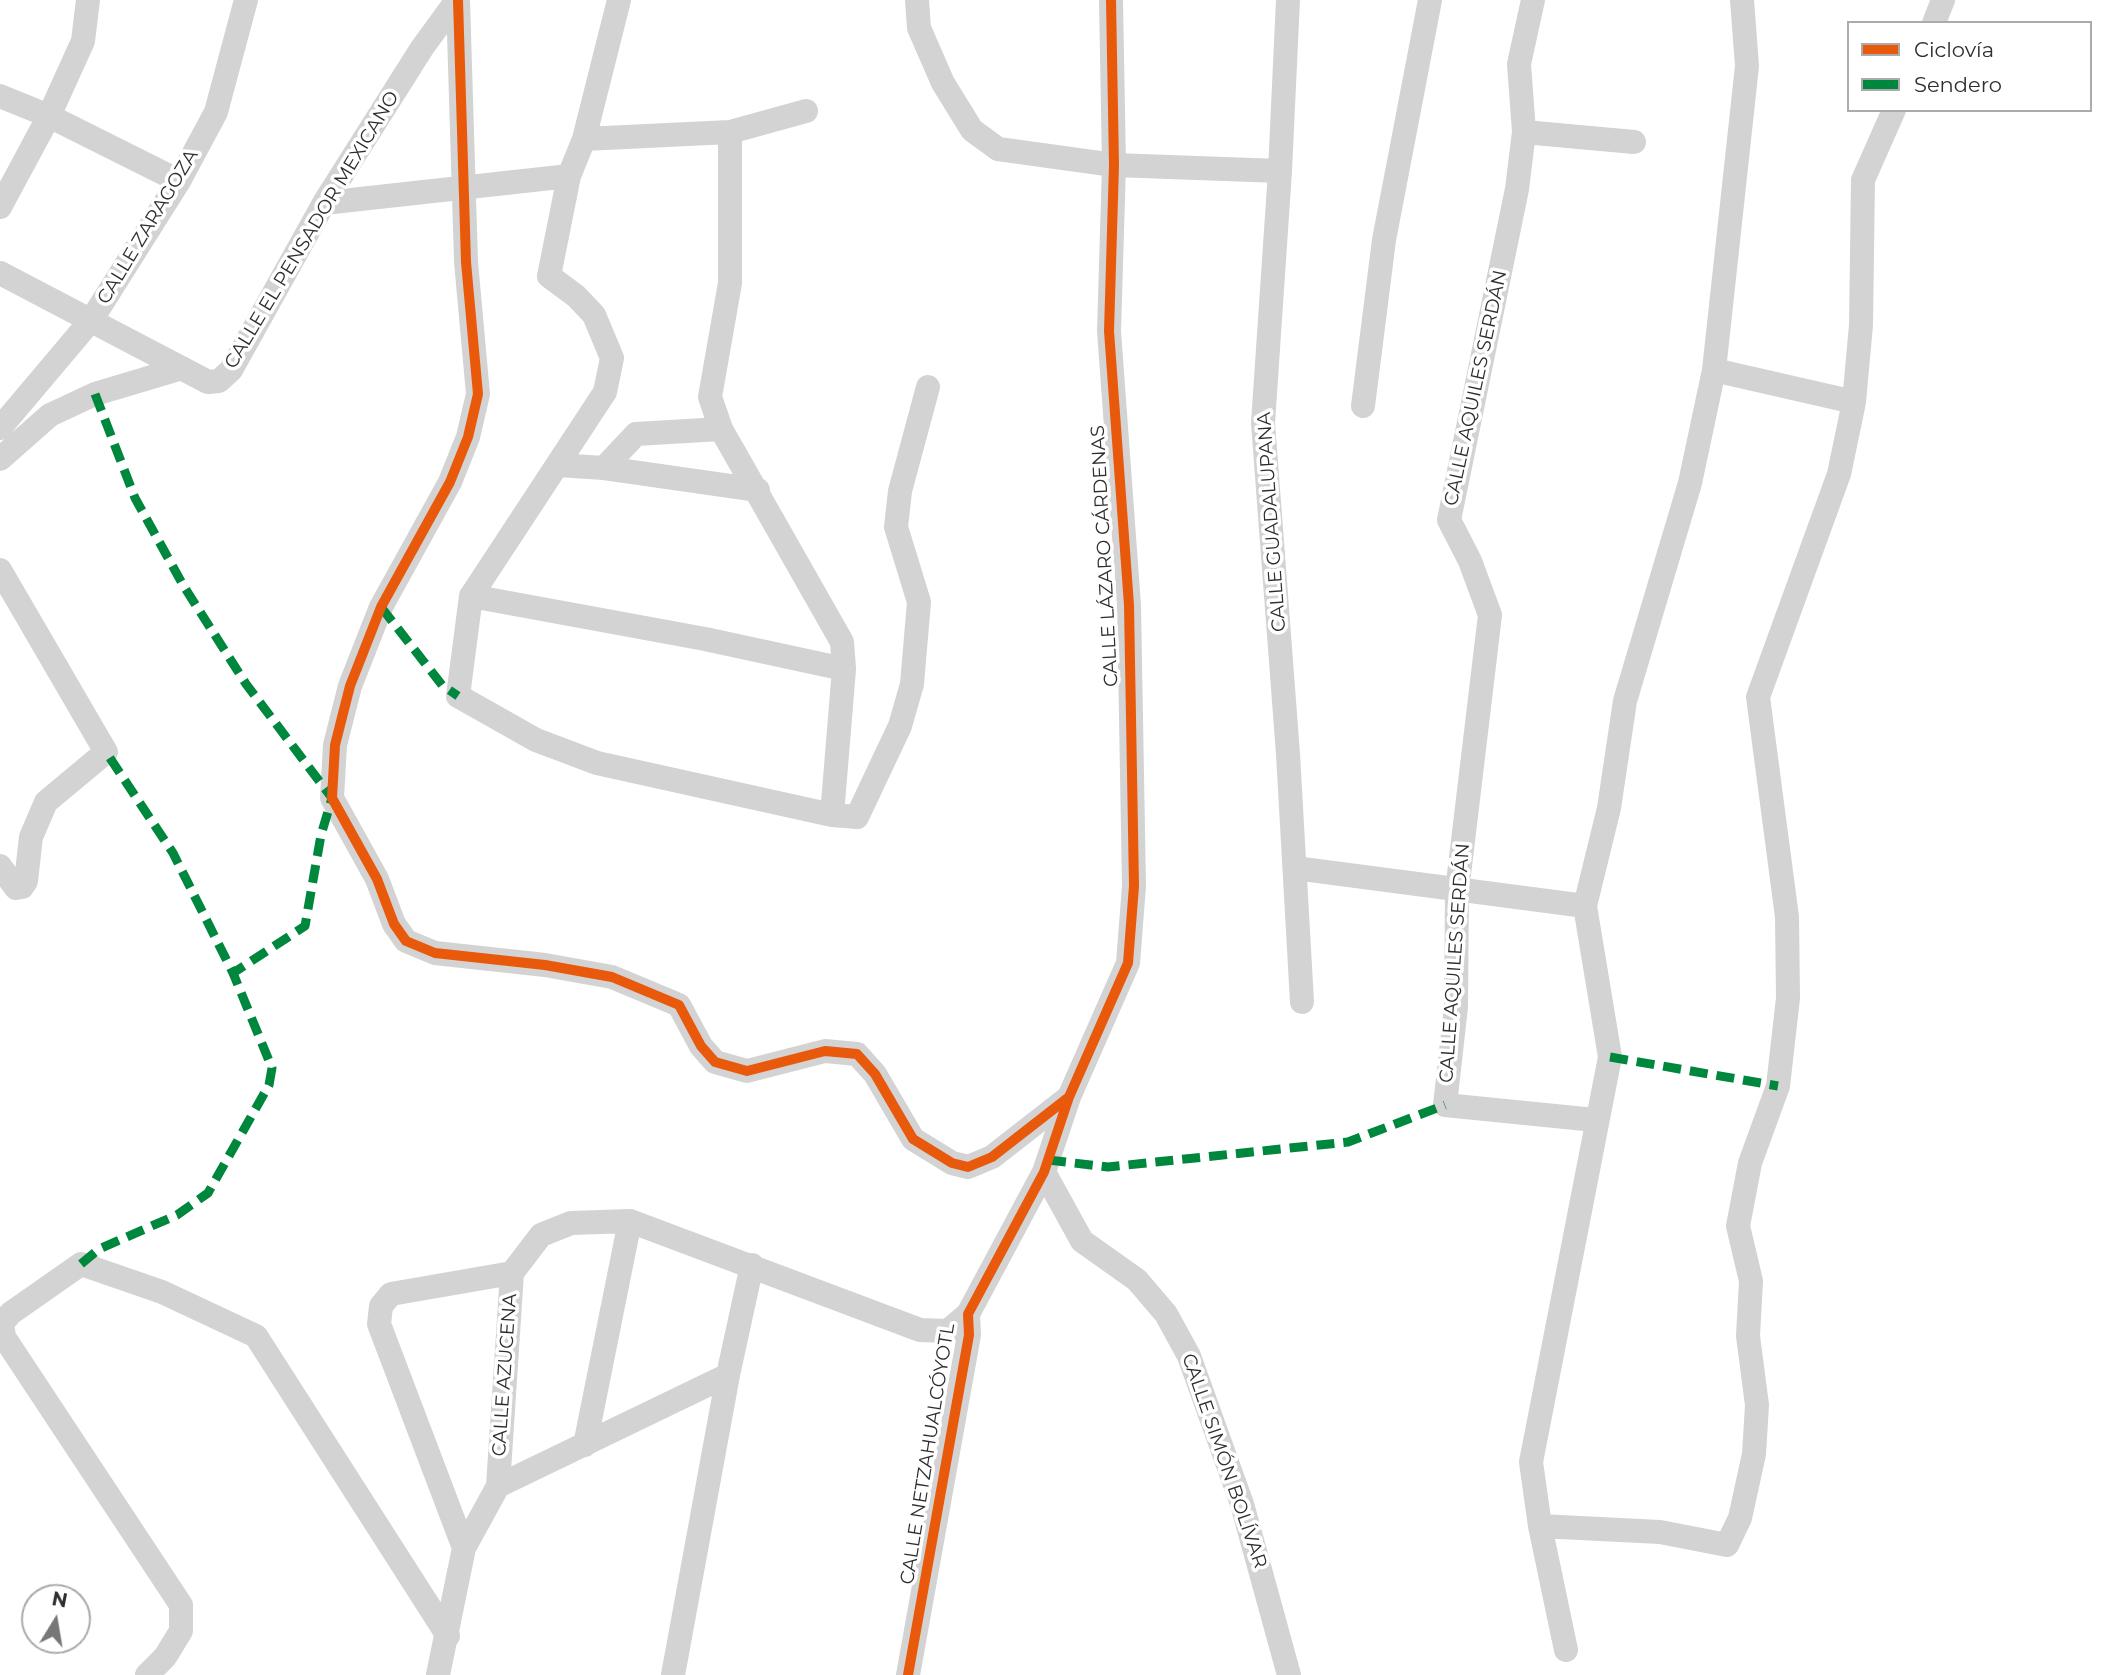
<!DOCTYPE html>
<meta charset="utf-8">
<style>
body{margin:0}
#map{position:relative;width:2113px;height:1675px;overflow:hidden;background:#fff;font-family:Montserrat,sans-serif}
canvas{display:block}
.legend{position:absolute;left:1847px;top:21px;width:245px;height:91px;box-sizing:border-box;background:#fff;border:2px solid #ababab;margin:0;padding:9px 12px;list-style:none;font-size:21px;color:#2e2e2e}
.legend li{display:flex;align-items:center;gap:14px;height:35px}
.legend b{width:35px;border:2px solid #ababab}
.north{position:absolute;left:21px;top:1584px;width:70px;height:70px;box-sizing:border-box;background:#fff;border:2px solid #ababab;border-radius:50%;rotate:11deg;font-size:19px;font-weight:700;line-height:28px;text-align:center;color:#2e2e2e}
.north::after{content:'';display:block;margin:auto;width:24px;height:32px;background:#777;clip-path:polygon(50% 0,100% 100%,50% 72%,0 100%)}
</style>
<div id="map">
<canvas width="2113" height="1675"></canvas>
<ul class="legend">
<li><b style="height:9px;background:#e8590c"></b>Ciclovía</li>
<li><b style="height:9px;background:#00873e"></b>Sendero</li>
</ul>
<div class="north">N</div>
</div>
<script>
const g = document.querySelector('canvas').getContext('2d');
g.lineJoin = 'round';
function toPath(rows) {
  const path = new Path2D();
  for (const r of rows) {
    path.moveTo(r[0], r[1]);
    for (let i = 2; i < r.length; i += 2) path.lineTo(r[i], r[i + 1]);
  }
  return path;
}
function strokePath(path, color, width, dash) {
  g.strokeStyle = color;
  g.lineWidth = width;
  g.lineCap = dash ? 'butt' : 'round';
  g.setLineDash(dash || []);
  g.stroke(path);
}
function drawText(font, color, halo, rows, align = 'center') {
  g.font = font + ' Montserrat,sans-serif';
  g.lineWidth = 7;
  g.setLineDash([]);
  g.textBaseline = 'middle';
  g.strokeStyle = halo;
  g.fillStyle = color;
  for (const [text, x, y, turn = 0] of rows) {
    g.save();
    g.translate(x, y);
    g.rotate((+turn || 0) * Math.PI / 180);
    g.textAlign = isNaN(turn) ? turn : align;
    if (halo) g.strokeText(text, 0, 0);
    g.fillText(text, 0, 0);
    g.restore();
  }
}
const street = toPath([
 [458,0,466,262,478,394,468,437,450,482,381,607,350,686,335,745,332,798,377,879,394,924,406,941,435,953,545,965,612,977,679,1005,701,1046,715,1062,747,1071,825,1051,857,1054,875,1074,913,1139,952,1163,968,1167,992,1157,1069,1097],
 [917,0,919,28,943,83,972,130,998,149,1114,165,1280,171],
 [1288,0,1280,171,1263,423,1288,754,1302,1002],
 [1533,0,1519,64,1524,132,1517,189,1449,520,1470,561,1490,615,1457,891,1456,1007,1445,1105,1595,1120],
 [1934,23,1943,0],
 [0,96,49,116,179,181],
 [1524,132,1634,142],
 [584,139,730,132,806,111],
 [569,176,584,139,619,0],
 [324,203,569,176,549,276,576,296,594,315,612,358,605,392,471,596,458,696,536,740,597,763,832,815,857,817,900,726,912,684,919,602,896,527,900,491,928,387],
 [0,207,49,116,83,41,88,0],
 [0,273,208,382,219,381,231,370,324,203,422,48,457,0],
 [1714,370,1854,402],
 [1363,406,1384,240,1430,0],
 [0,428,92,319,179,181,216,112,246,0],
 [721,429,710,397,730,283,730,132],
 [0,459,50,415,95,394,182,368],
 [557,465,604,468,636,434,721,429,842,642,844,669,832,815],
 [604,468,758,490],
 [0,570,106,752,46,802,31,837,26,881,22,887,16,888,0,866],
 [471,596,705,639,844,669],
 [1295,868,1585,906],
 [1044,1172,1082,1241,1137,1280,1166,1314,1189,1356,1242,1504,1289,1675],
 [585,1445,630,1221],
 [498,1486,728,1375],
 [1540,1526,1660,1532,1727,1545,1740,1518,1754,1454,1757,1405,1748,1336,1751,1281,1738,1226,1750,1163,1778,1086,1788,998,1787,917,1758,697,1839,474,1854,402,1861,325,1863,180,1894,110],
 [464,1548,379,1324,381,1306,391,1294,512,1273],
 [1566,1650,1540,1526,1531,1462,1610,1057,1585,906,1609,808,1625,701,1690,483,1714,370,1747,66,1742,0],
 [147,1675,165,1657,181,1631,181,1605,4,1337,2,1323,11,1313,81,1264,162,1292,256,1336,448,1636],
 [438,1675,464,1548,498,1486,512,1273,541,1235,571,1223,630,1221,920,1330,948,1331,968,1314],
 [673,1675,728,1375,752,1265],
 [908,1675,969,1335,968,1314,1044,1172,1069,1097,1128,963,1134,886,1129,605,1109,331,1114,165,1111,0]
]);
const quiet = toPath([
 [95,394,135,498,183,585,246,684,332,798,321,835,305,926,233,973],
 [381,607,442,685,458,696],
 [1610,1057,1778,1086],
 [1048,1160,1108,1167,1348,1142,1445,1105],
 [81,1264,99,1249,177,1215,208,1193,269,1085,272,1068,233,973,173,853,106,752]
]);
const cycleway = toPath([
 [458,0,466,262,478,394,468,437,450,482,381,607,350,686,335,745,332,798,377,879,394,924,406,941,435,953,545,965,612,977,679,1005,701,1046,715,1062,747,1071,825,1051,857,1054,875,1074,913,1139,952,1163,968,1167,992,1157,1069,1097],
 [908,1675,969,1335,968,1314,1044,1172,1069,1097,1128,963,1134,886,1129,605,1109,331,1114,165,1111,0]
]);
const streetNames = [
 ["CALLE ZARAGOZA",148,227,-59],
 ["CALLE EL PENSADOR MEXICANO",312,230,-59],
 ["CALLE AQUILES SERDÁN",1476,388,-78],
 ["CALLE GUADALUPANA",1272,522,-94],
 ["CALLE LÁZARO CÁRDENAS",1105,556,-93],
 ["CALLE AQUILES SERDÁN",1455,963,-86],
 ["CALLE AZUCENA",505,1375,-86],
 ["CALLE NETZAHUALCÓYOTL",928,1454,-81],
 ["CALLE SIMÓN BOLÍVAR",1224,1461,71]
];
strokePath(street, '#d3d3d3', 24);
strokePath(quiet, '#00873e', 9, [18, 9]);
strokePath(cycleway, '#e8590c', 10);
drawText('19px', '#2e2e2e', '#fff', streetNames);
</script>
